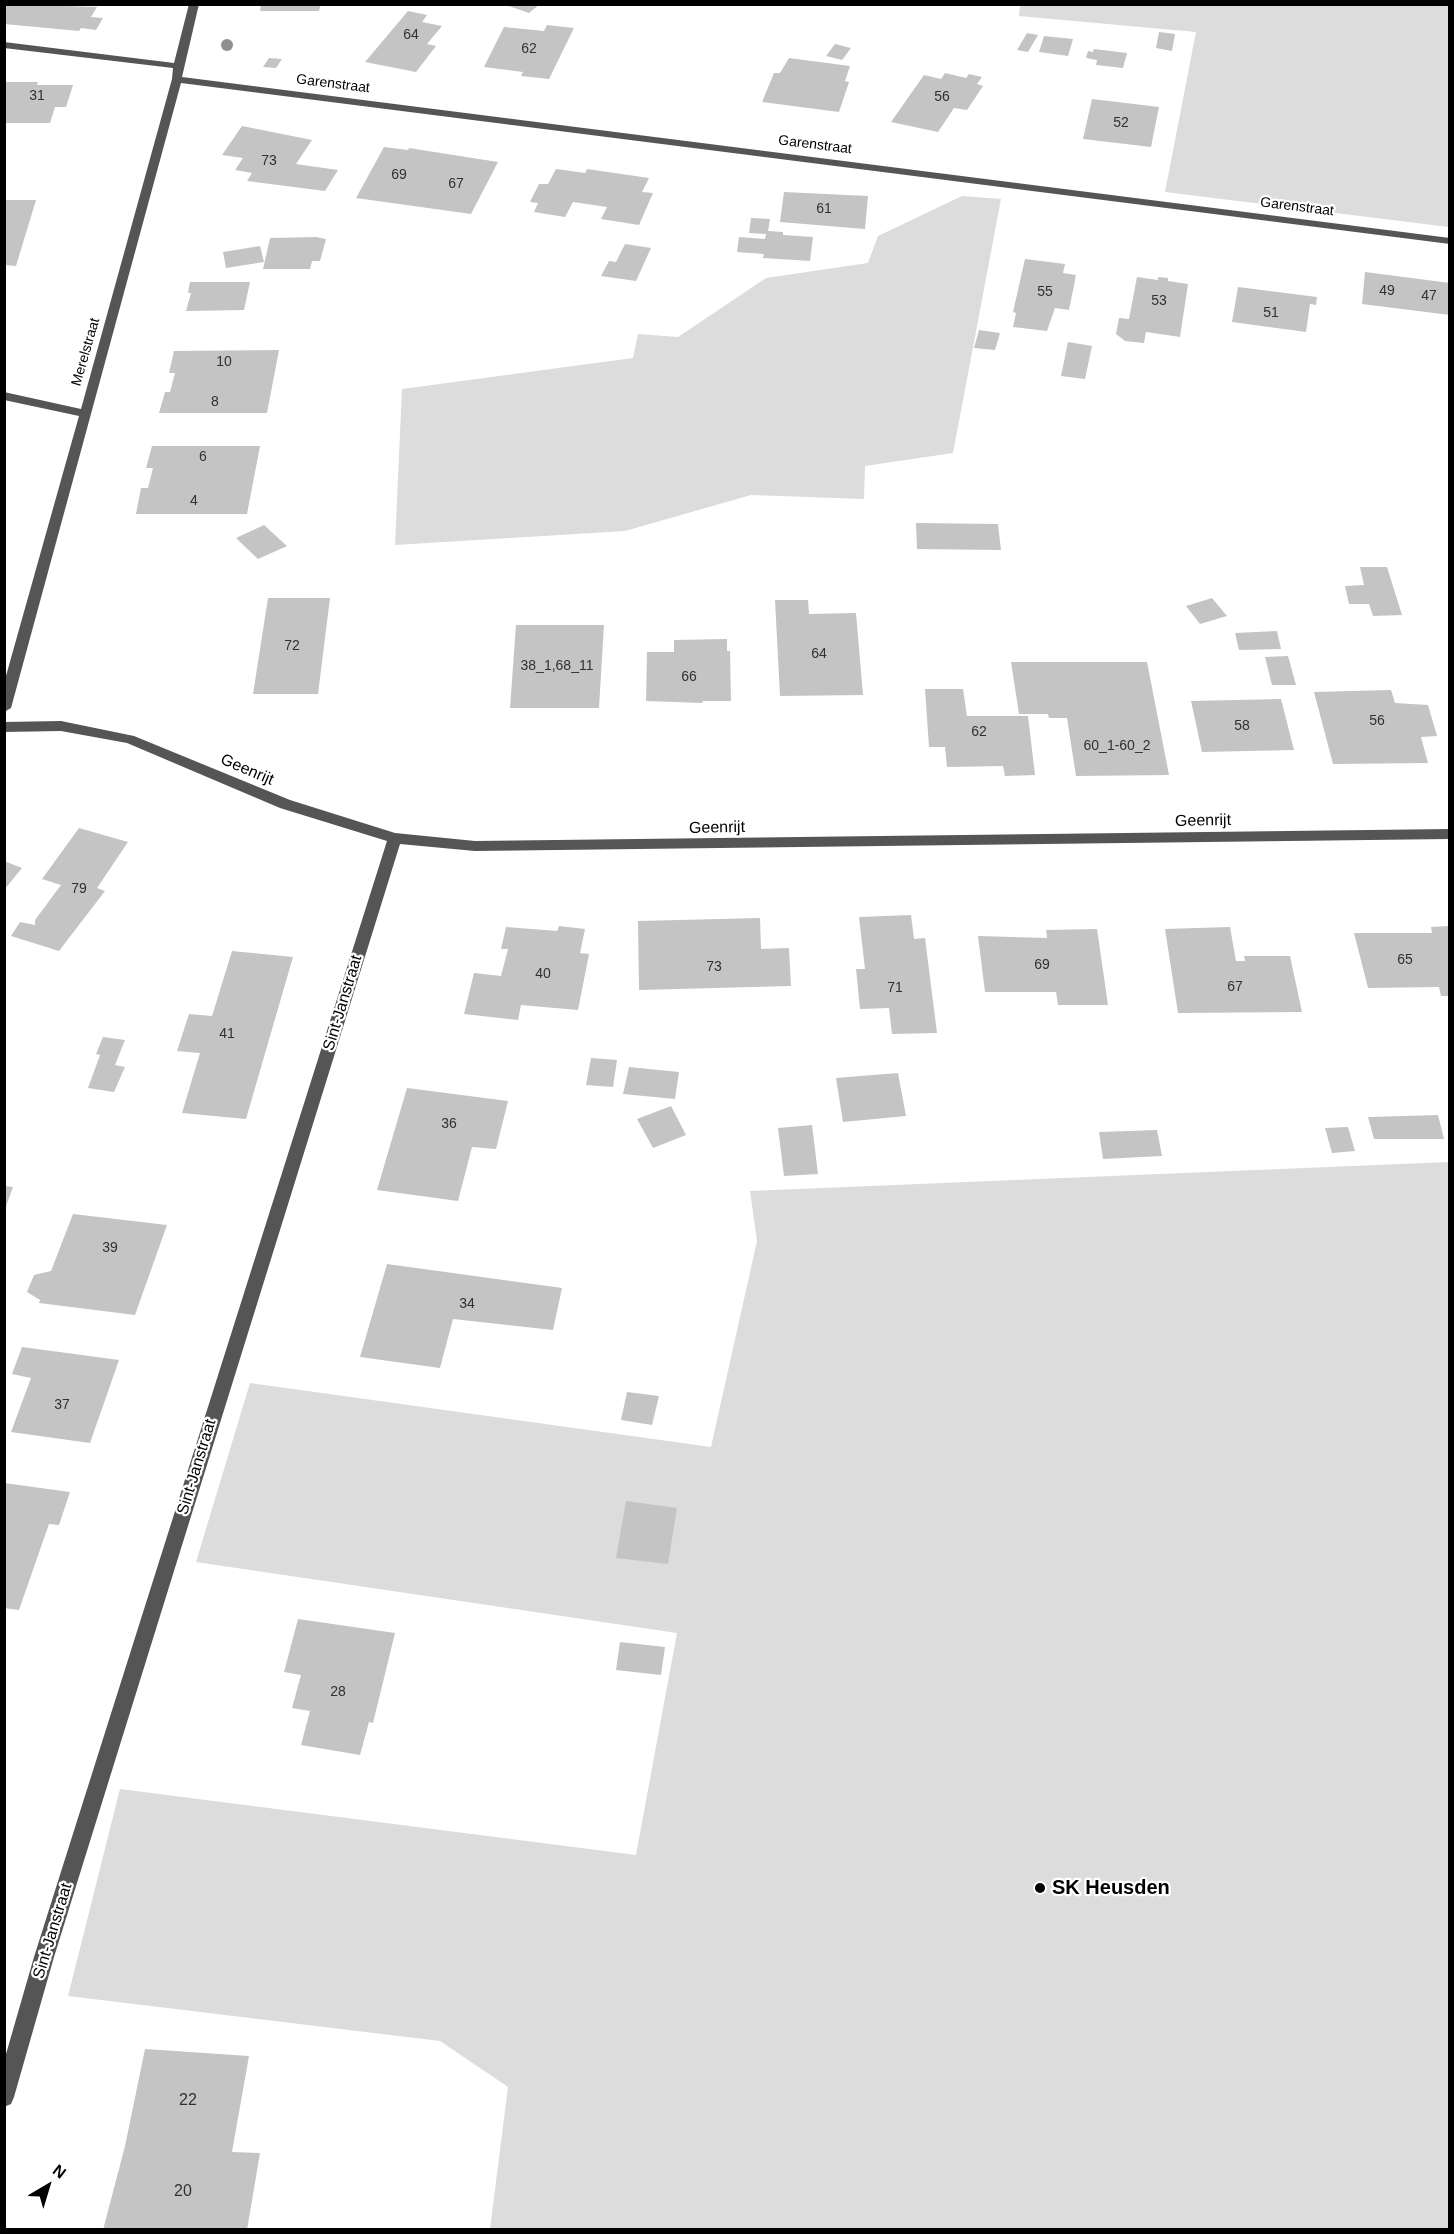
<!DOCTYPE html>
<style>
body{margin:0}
#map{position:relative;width:1454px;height:2234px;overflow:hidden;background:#fff;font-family:Helvetica,sans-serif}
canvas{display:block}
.frame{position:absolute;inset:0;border:6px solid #000;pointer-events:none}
.north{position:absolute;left:18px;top:2156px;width:60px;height:60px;-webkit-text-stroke:4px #fff;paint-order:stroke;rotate:38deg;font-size:16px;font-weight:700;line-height:24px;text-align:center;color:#000}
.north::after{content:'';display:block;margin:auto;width:21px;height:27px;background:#000;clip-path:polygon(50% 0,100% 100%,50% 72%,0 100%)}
</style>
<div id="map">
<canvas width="1454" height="2234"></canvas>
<div class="frame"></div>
<div class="north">N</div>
</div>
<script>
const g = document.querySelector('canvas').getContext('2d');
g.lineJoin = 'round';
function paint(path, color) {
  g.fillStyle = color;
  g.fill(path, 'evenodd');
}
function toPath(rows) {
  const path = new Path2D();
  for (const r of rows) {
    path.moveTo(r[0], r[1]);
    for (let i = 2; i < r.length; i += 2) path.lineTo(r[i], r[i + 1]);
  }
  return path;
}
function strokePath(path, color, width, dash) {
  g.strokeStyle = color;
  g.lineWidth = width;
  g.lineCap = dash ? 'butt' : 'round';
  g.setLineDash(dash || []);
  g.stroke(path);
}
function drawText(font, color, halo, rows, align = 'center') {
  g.font = font + ' Helvetica,sans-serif';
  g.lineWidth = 4.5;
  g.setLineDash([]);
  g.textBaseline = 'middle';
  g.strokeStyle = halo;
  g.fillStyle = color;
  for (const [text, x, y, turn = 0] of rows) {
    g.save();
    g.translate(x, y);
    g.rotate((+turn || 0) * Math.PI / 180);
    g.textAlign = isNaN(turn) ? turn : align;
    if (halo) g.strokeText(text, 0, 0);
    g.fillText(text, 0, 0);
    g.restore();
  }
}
const green = toPath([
 [1020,4,1449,5,1449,227,1165,192,1196,32,1019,16],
 [962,196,1001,199,953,453,865,466,864,499,751,495,625,531,395,545,402,389,633,358,638,334,678,337,766,278,868,263,878,236],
 [1449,1162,1449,2229,490,2229,508,2087,440,2041,68,1996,120,1789,636,1855,677,1633,196,1562,250,1383,711,1447,757,1241,750,1191]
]);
const building = toPath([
 [4,4,97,7,91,17,103,18,96,30,81,28,79,31,4,24],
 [261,4,321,4,319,11,260,11],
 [503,4,540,4,529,13],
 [408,11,427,15,422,22,442,26,427,44,436,46,416,72,365,62],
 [547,25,574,28,549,79,521,76,523,72,484,67,504,27,544,31],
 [1159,32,1175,34,1172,51,1156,48],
 [1027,33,1038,35,1028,52,1017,50],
 [1044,36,1073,39,1068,56,1039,52],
 [835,44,851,48,842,60,826,56],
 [1094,49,1127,53,1123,68,1096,65,1097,60,1086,58,1088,51,1093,52],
 [269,58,282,59,276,68,263,67],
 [789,58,850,66,845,81,849,82,839,112,762,102,774,73,780,73],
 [945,73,966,78,969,74,982,77,977,84,983,86,967,110,954,108,938,132,891,122,924,75,941,79],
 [4,82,38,82,37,85,73,85,66,107,55,107,50,123,4,123],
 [1092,99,1159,107,1151,147,1083,139],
 [242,126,312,140,296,164,338,170,325,191,247,181,252,173,235,170,243,158,222,155],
 [384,147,408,150,409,148,498,162,471,214,356,198],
 [556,169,585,173,587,169,649,178,642,192,653,193,639,225,601,219,607,207,573,202,565,217,534,212,538,203,530,202,539,184,548,184],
 [784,192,868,196,865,229,780,222],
 [4,200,36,200,16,266,4,265],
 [751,218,770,219,768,231,783,232,783,235,813,237,810,261,763,258,764,254,737,252,739,237,765,239,766,234,749,233],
 [316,237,326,239,320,261,312,261,310,269,263,269,270,238],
 [625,244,651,248,636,281,601,276,609,261,616,262],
 [260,246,264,262,226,268,223,252],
 [1025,259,1065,264,1063,273,1076,275,1069,310,1055,308,1047,331,1013,327,1016,313,1013,312],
 [1365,272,1450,283,1450,315,1362,304],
 [1137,277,1158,280,1158,277,1168,278,1168,281,1188,284,1180,337,1146,332,1144,343,1125,341,1116,334,1119,318,1129,319],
 [190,282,250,282,244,310,186,311,191,293,188,293],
 [1238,287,1317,297,1316,305,1310,304,1306,332,1232,322],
 [979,330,1000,333,995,350,974,348],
 [1068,342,1092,346,1085,379,1061,376],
 [279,350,267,413,159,413,165,392,170,392,175,373,169,373,174,351],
 [152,446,260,446,247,514,136,514,141,488,148,488,153,468,146,468],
 [916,523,998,524,1001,550,917,549],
 [264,525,287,546,258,559,236,538],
 [1360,567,1387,567,1402,615,1373,616,1369,604,1349,604,1345,586,1364,585],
 [268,598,330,598,318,694,253,694],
 [1212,598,1227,616,1200,624,1186,606],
 [775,600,808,600,809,614,856,613,863,695,780,696],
 [516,625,604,625,599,708,510,708],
 [1277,631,1281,649,1239,650,1235,633],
 [727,639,727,651,730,651,731,701,703,701,702,703,646,701,647,652,674,652,674,640],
 [1288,656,1296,685,1272,685,1265,657],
 [1011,662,1147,662,1169,775,1076,776,1067,718,1049,718,1048,714,1019,714],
 [925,689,963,689,967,716,1028,716,1035,775,1005,776,1003,766,947,767,945,747,929,747],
 [1391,690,1395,703,1428,705,1437,736,1421,737,1428,763,1333,764,1314,692],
 [1281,699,1294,750,1202,752,1191,701],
 [79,828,128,842,97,888,105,891,59,951,11,936,20,922,35,925,35,920,61,885,42,879],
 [4,861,22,868,4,890],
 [911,915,914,939,925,938,937,1033,892,1034,889,1008,860,1009,856,969,865,969,859,917],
 [760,918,761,949,789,948,791,986,639,990,638,921],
 [559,926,585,929,580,953,589,954,578,1010,521,1005,518,1020,464,1014,474,973,501,976,508,949,501,949,506,927,557,931],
 [1450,926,1450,996,1441,996,1439,987,1368,988,1354,933,1432,933,1431,927],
 [1230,927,1236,961,1245,961,1244,956,1290,956,1302,1012,1178,1013,1165,929],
 [1097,929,1108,1005,1058,1005,1056,992,985,992,978,936,1047,938,1046,930],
 [232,951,293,957,246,1119,182,1113,200,1053,177,1051,189,1014,212,1016],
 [103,1037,125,1040,115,1065,125,1067,114,1092,88,1088,100,1055,96,1054],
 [591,1058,617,1060,613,1087,586,1085],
 [629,1067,679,1072,675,1099,623,1094],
 [898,1073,906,1116,843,1122,836,1078],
 [407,1088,508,1101,496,1149,472,1147,458,1201,377,1190],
 [671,1106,686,1135,653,1148,637,1119],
 [1438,1115,1444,1139,1374,1139,1368,1117],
 [812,1125,818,1174,784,1176,778,1128],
 [1348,1127,1355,1151,1332,1153,1325,1128],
 [1157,1130,1162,1156,1103,1159,1099,1132],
 [4,1186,13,1187,5,1209,4,1209],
 [73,1214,167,1225,135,1315,39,1303,40,1300,27,1292,34,1275,51,1271],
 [387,1264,562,1288,553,1330,453,1319,440,1368,360,1357],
 [22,1347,119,1360,90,1443,11,1432,31,1378,12,1374],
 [627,1392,659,1396,652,1425,621,1420],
 [4,1483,70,1492,59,1525,49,1524,19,1610,4,1608],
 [626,1501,677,1508,668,1564,616,1558],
 [298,1619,395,1633,373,1723,369,1722,360,1755,301,1745,310,1711,292,1708,301,1675,284,1672],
 [620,1642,665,1647,661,1675,616,1670],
 [145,2049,249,2056,232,2152,260,2153,247,2230,103,2230,125,2146]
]);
const minor = toPath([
 [189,4,199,4,182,77,1450,238,1450,244,181,83,11,708,4,712,4,683,79,416,4,400,4,392,81,409,172,79,173,68,4,48,4,42,174,63,189,4],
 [61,721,134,736,290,800,395,833,475,841,1450,829,1450,839,475,851,400,844,54,1957,14,2097,11,2104,4,2107,4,2061,34,1957,387,841,280,808,127,743,61,731,4,732,4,722,61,721]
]);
const trees = [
 [227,45]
];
const markers = [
 [1040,1888,6,"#000"]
];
const numberNames = [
 ["64",411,35],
 ["62",529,49],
 ["31",37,96],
 ["56",942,97],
 ["52",1121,123],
 ["73",269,161],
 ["69",399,175],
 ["67",456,184],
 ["61",824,209],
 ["49",1387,291],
 ["55",1045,292],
 ["47",1429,296],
 ["53",1159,301],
 ["51",1271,313],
 ["10",224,362],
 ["8",215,402],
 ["6",203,457],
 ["4",194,501],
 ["72",292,646],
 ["64",819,654],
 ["38_1,68_11",557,666],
 ["66",689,677],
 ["56",1377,721],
 ["58",1242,726],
 ["62",979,732],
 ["60_1-60_2",1117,746],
 ["79",79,889],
 ["65",1405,960],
 ["69",1042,965],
 ["73",714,967],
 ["40",543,974],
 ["67",1235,987],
 ["71",895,988],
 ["41",227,1034],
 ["36",449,1124],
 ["39",110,1248],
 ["34",467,1304],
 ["37",62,1405],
 ["28",338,1692]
];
const farStreetnames = [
 ["Garenstraat",333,84,7],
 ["Garenstraat",815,145,7],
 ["Garenstraat",1297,207,7],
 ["Merelstraat",86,352,-74]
];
const streetNames = [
 ["Geenrijt",247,770,23],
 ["Geenrijt",1203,821,-1],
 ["Geenrijt",717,828,-1],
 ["Sint-Janstraat",343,1003,-73],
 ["Sint-Janstraat",197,1467,-73],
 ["Sint-Janstraat",53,1931,-73]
];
const nearNumbernames = [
 ["22",188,2101],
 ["20",183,2192]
];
const nearPoinames = [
 ["SK Heusden",1052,1888]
];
paint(green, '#dcdcdc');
paint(building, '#c4c4c4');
paint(minor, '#555');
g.fillStyle = '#8f8f8f';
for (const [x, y] of trees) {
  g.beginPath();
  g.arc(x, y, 6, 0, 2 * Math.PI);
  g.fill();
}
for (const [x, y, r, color] of markers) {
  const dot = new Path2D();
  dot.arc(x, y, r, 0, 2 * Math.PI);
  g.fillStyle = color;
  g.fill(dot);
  strokePath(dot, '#fff', 2);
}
drawText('14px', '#313131', null, numberNames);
drawText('14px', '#000', '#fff', farStreetnames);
drawText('16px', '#000', '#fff', streetNames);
drawText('16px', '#313131', null, nearNumbernames);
drawText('bold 20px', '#000', '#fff', nearPoinames, 'left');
</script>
